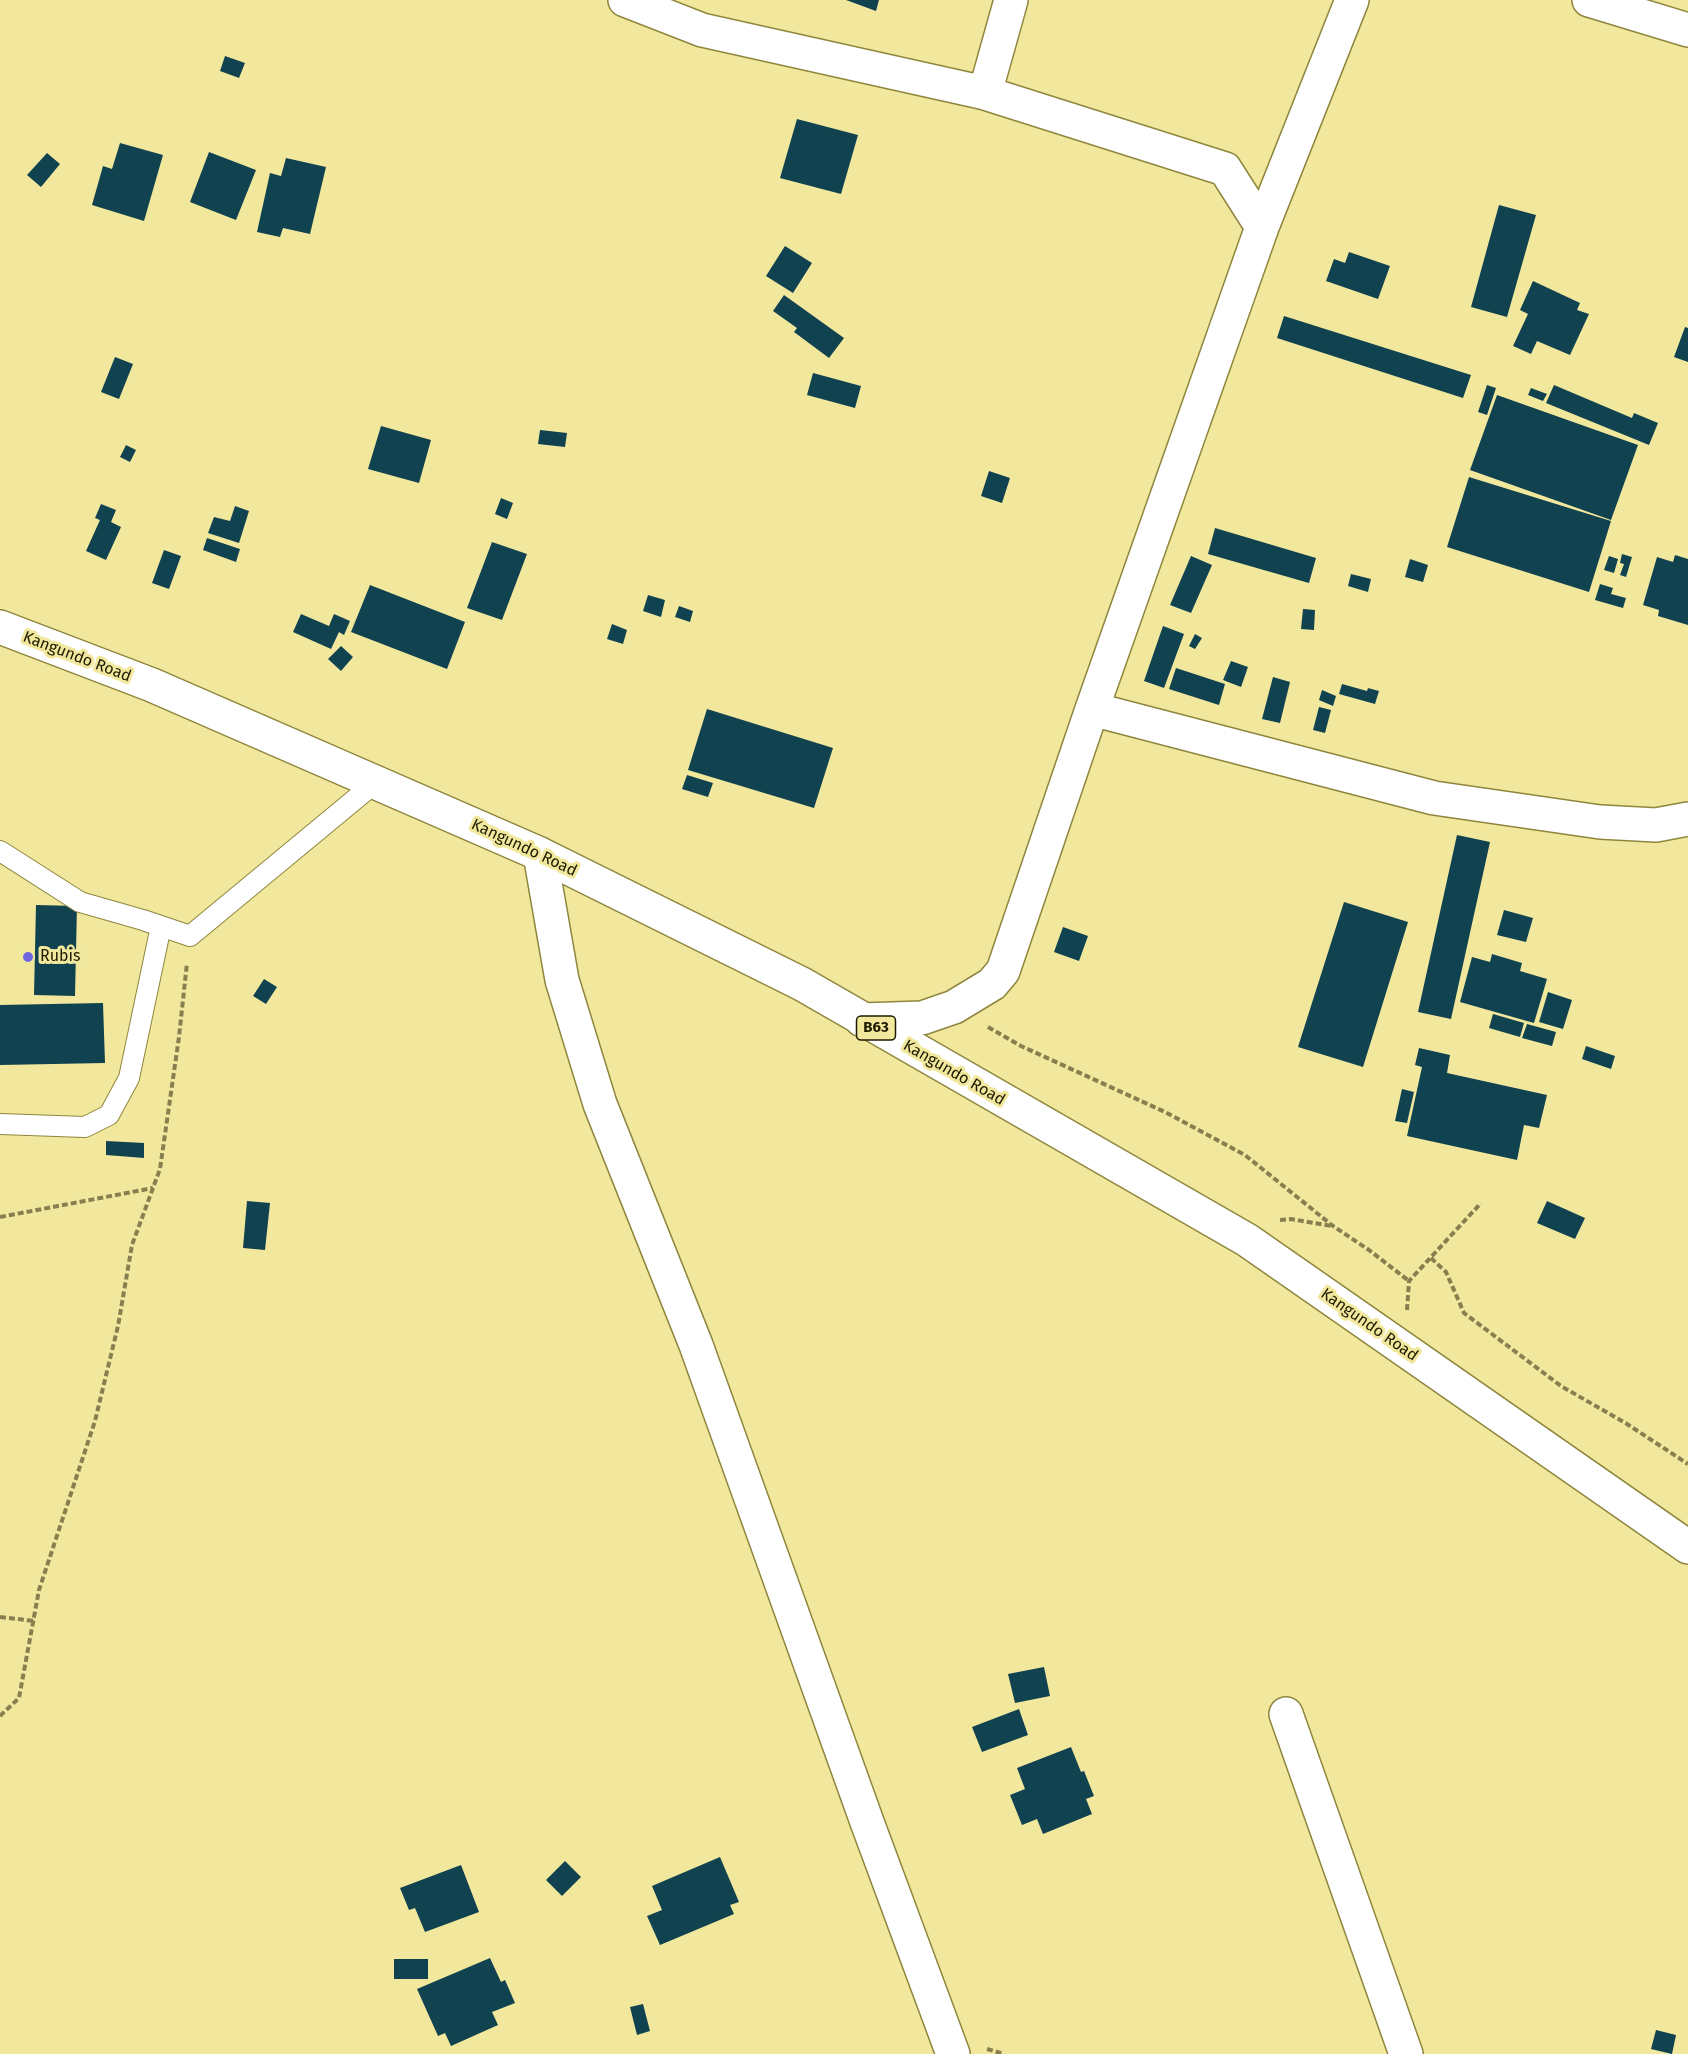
<!DOCTYPE html>
<style>
body{margin:0}
canvas{display:block;background:#f1e89e}
</style>
<canvas width="1688" height="2054"></canvas>
<script>
const g = document.querySelector('canvas').getContext('2d');
g.lineJoin = 'round';
function paint(path, color) {
  g.fillStyle = color;
  g.fill(path, 'evenodd');
}
function toPath(rows) {
  const path = new Path2D();
  for (const r of rows) {
    path.moveTo(r[0], r[1]);
    for (let i = 2; i < r.length; i += 2) path.lineTo(r[i], r[i + 1]);
  }
  return path;
}
function strokePath(path, color, width, dash) {
  g.strokeStyle = color;
  g.lineWidth = width;
  g.lineCap = dash ? 'butt' : 'round';
  g.setLineDash(dash || []);
  g.stroke(path);
}
function drawText(font, color, halo, rows, align = 'center') {
  g.font = font + ' "Fira Sans",sans-serif';
  g.lineWidth = 6;
  g.setLineDash([]);
  g.textBaseline = 'middle';
  g.strokeStyle = halo;
  g.fillStyle = color;
  for (const [text, x, y, turn = 0] of rows) {
    g.save();
    g.translate(x, y);
    g.rotate((+turn || 0) * Math.PI / 180);
    g.textAlign = isNaN(turn) ? turn : align;
    if (halo) g.strokeText(text, 0, 0);
    g.fillText(text, 0, 0);
    g.restore();
  }
}
const building = toPath([
 [846,0,879,0,876,11],
 [225,56,245,63,239,78,220,71],
 [797,119,858,135,841,194,780,178],
 [120,143,163,155,144,221,92,205,103,166,112,169],
 [209,152,256,170,236,220,190,202],
 [47,153,60,164,41,187,27,175],
 [286,158,326,167,310,234,283,228,280,237,257,232,270,173,281,176],
 [1499,205,1536,215,1507,317,1471,307],
 [785,246,812,263,793,293,766,276],
 [1349,252,1390,266,1378,299,1326,281,1334,259,1345,263],
 [1533,281,1580,303,1577,310,1589,314,1570,355,1537,341,1531,354,1513,346,1528,314,1520,310],
 [784,295,844,338,829,358,794,332,797,328,773,311],
 [1284,316,1471,375,1463,398,1277,338],
 [1685,327,1688,328,1688,362,1674,357],
 [115,357,133,364,119,399,101,392],
 [813,373,861,386,855,408,807,395],
 [1487,385,1496,388,1487,415,1478,412],
 [1554,385,1632,418,1634,413,1658,423,1649,445,1546,403],
 [1531,388,1547,394,1543,401,1528,395],
 [1497,395,1638,445,1611,520,1470,470],
 [381,426,431,440,419,483,368,469],
 [540,430,567,433,565,447,538,444],
 [126,445,136,450,130,462,120,457],
 [989,471,1010,478,1002,503,981,496],
 [1469,477,1611,521,1589,592,1447,547],
 [501,498,513,503,507,519,495,514],
 [101,504,116,510,111,522,121,527,106,560,86,551,100,520,95,518],
 [235,506,249,511,239,543,208,533,214,517,230,521],
 [1215,528,1316,558,1309,583,1208,554],
 [207,538,240,549,236,562,203,550],
 [492,542,527,554,502,620,467,608],
 [164,550,181,556,169,589,152,583],
 [1622,554,1632,557,1626,577,1620,575,1624,564,1620,563],
 [1675,555,1688,559,1688,625,1658,616,1659,610,1643,605,1657,557,1673,562],
 [1191,556,1212,565,1191,613,1170,605],
 [1609,556,1618,559,1614,573,1604,570],
 [1410,559,1428,565,1423,582,1405,577],
 [1351,574,1371,579,1368,592,1348,586],
 [1600,584,1613,588,1611,594,1626,598,1623,608,1595,600],
 [370,585,465,622,447,669,351,632],
 [648,595,665,600,661,617,643,611],
 [679,606,693,611,690,622,675,617],
 [1303,609,1315,610,1314,630,1301,629],
 [301,614,329,626,334,614,350,621,344,635,339,632,331,649,293,632],
 [612,624,627,630,623,644,607,639],
 [1163,626,1184,634,1164,688,1144,681],
 [1195,634,1202,638,1195,649,1189,646],
 [341,646,353,657,341,671,328,659],
 [1231,661,1248,667,1241,687,1223,680],
 [1176,668,1225,684,1219,705,1169,689],
 [1273,677,1290,682,1280,723,1262,719],
 [1342,684,1367,691,1368,688,1379,691,1375,704,1339,694],
 [1322,690,1336,696,1333,706,1319,700],
 [1319,707,1331,710,1325,733,1313,730],
 [707,709,833,748,814,808,688,770],
 [687,775,713,783,708,797,682,789],
 [1457,835,1490,842,1451,1019,1418,1012],
 [1344,902,1408,922,1363,1067,1298,1047],
 [36,905,77,906,75,996,34,995],
 [1504,910,1533,918,1526,942,1497,935],
 [1063,927,1088,936,1079,961,1054,952],
 [1492,954,1522,963,1520,971,1547,979,1534,1023,1460,1002,1472,957,1490,962],
 [264,979,277,987,266,1004,253,996],
 [1548,992,1572,1000,1563,1029,1539,1022],
 [103,1003,105,1063,0,1065,0,1005],
 [1493,1014,1524,1023,1520,1037,1489,1028],
 [1527,1024,1556,1032,1552,1046,1522,1038],
 [1586,1046,1615,1056,1611,1069,1582,1059],
 [1419,1048,1450,1055,1447,1073,1547,1095,1539,1128,1524,1125,1517,1160,1407,1136,1422,1067,1415,1065],
 [1402,1089,1414,1092,1407,1123,1395,1121],
 [106,1141,144,1143,144,1158,106,1155],
 [247,1201,270,1203,265,1250,243,1248],
 [1547,1201,1585,1218,1575,1239,1537,1223],
 [1044,1667,1050,1696,1015,1703,1008,1674],
 [1019,1709,1028,1735,982,1752,972,1727],
 [1071,1747,1081,1772,1084,1771,1094,1796,1086,1799,1092,1814,1043,1834,1037,1819,1022,1825,1010,1795,1025,1789,1017,1768],
 [720,1857,739,1902,730,1905,734,1914,660,1945,647,1916,662,1910,652,1886],
 [565,1861,581,1877,562,1896,546,1880],
 [461,1865,479,1912,425,1932,415,1908,409,1910,400,1888],
 [490,1958,501,1982,505,1980,515,2003,492,2012,498,2025,451,2046,445,2033,438,2036,417,1989],
 [394,1959,428,1959,428,1979,394,1979],
 [643,2004,650,2031,637,2035,630,2007],
 [1656,2030,1676,2035,1672,2054,1651,2049]
]);
const path = toPath([
 [988,1027,1021,1046,1165,1112,1245,1155,1333,1226,1369,1250,1409,1281],
 [0,1217,153,1188],
 [1280,1220,1291,1219,1332,1226],
 [1431,1258,1446,1272,1464,1313,1561,1386,1627,1424,1688,1464],
 [1407,1310,1409,1281,1481,1203],
 [0,1617,34,1621],
 [0,1716,19,1698,39,1590,95,1421,118,1326,132,1245,160,1169,179,1037,187,963],
 [987,2049,1004,2054]
]);
const lane = toPath([
 [0,851,80,902,143,920,190,936,376,782],
 [0,1124,85,1127,109,1115,129,1078,161,926]
]);
const street = toPath([
 [625,0,702,30,985,93,1225,169,1262,227],
 [1589,0,1688,30],
 [985,93,1011,0],
 [1092,709,1434,798,1600,822,1656,825,1688,819],
 [540,854,562,980,600,1104,696,1345,867,1822,953,2054],
 [862,1020,922,1018,954,1007,992,984,1003,971,1092,709,1262,227,1352,0],
 [1286,1714,1406,2054]
]);
const highway = toPath([
 [0,627,152,685,540,854,802,984,1247,1240,1688,1547]
]);
const markers = [
 [28,957,6,"#6d66e0"]
];
const shields = [
 [876,1028,39]
];
const shieldNames = [
 ["B63",876,1028]
];
const streetNames = [
 ["Kangundo Road",77,657,21],
 ["Kangundo Road",524,848,25],
 ["Kangundo Road",954,1073,30],
 ["Kangundo Road",1369,1325,35]
];
const poiNames = [
 ["Rubis",40,957]
];
paint(building, '#114250');
strokePath(lane, '#8f863e', 22);
strokePath(street, '#8f863e', 36);
strokePath(highway, '#8f863e', 36);
strokePath(path, '#87804e', 4, [6, 3]);
strokePath(lane, '#fff', 20);
strokePath(street, '#fff', 33);
strokePath(highway, '#fff', 33);
for (const [x, y, r, color] of markers) {
  const dot = new Path2D();
  dot.arc(x, y, r, 0, 2 * Math.PI);
  g.fillStyle = color;
  g.fill(dot);
  strokePath(dot, '#f1e89e', 2);
}
for (const [x, y, w] of shields) {
  const box = new Path2D();
  box.roundRect(x - w / 2, y - 12, w, 24, 4.5);
  g.fillStyle = '#f1e89e';
  g.fill(box);
  strokePath(box, '#1e1a00', 1.5);
}
drawText('bold 15px', '#1e1a00', null, shieldNames);
drawText('16px', '#1e1a00', '#f1e89e', streetNames);
drawText('16px', '#1e1a00', '#f1e89e', poiNames, 'left');
</script>
